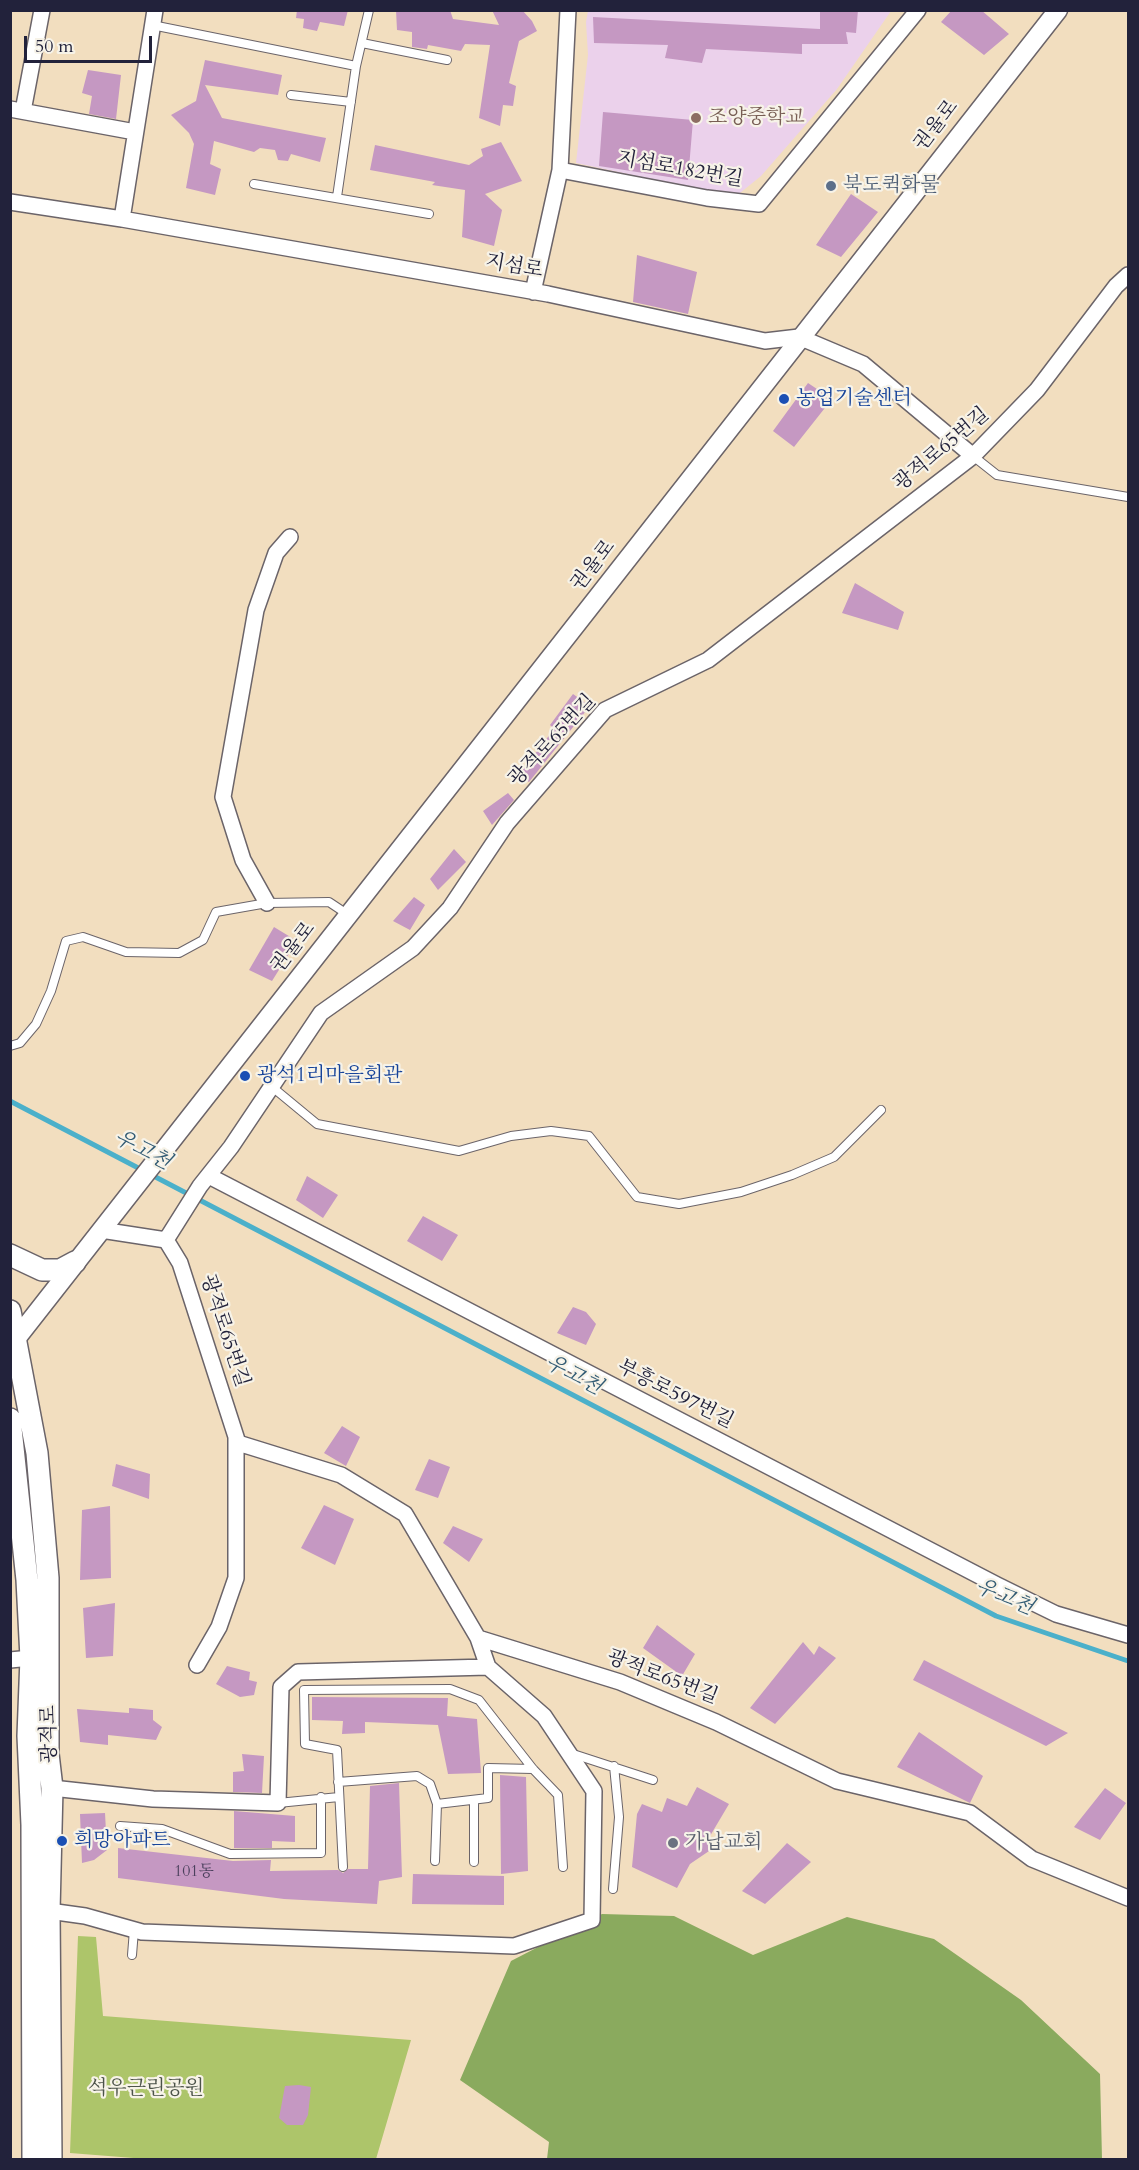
<!DOCTYPE html>
<meta charset="utf-8">
<style>
body{margin:0}
#map{position:relative;width:1139px;height:2170px;overflow:hidden;background:#f2debf;font-family:Cardo,serif}
canvas{display:block}
.frame{position:absolute;inset:0;border:12px solid #22223b;pointer-events:none}
.scale{position:absolute;left:24px;top:36px;width:128px;height:27px;box-sizing:border-box;border:3px solid #22223b;border-top:0;padding-left:8px;font-size:18px;line-height:21px;white-space:nowrap;color:#22223b;-webkit-text-stroke:4px #f7f3e8;paint-order:stroke}
</style>
<div id="map">
<canvas width="1139" height="2170"></canvas>
<div class="frame"></div>
<div class="scale">50 m</div>
</div>
<script>
const g = document.querySelector('canvas').getContext('2d');
g.lineJoin = 'round';
function paint(path, color) {
  g.fillStyle = color;
  g.fill(path, 'evenodd');
}
function toPath(rows) {
  const path = new Path2D();
  for (const r of rows) {
    path.moveTo(r[0], r[1]);
    for (let i = 2; i < r.length; i += 2) path.lineTo(r[i], r[i + 1]);
  }
  return path;
}
function strokePath(path, color, width, dash) {
  g.strokeStyle = color;
  g.lineWidth = width;
  g.lineCap = dash ? 'butt' : 'round';
  g.setLineDash(dash || []);
  g.stroke(path);
}
function drawText(font, color, halo, rows, align = 'center') {
  g.font = font + ' Cardo,"Noto Serif KR",serif';
  g.lineWidth = 4.5;
  g.setLineDash([]);
  g.textBaseline = 'middle';
  g.strokeStyle = halo;
  g.fillStyle = color;
  for (const [text, x, y, turn = 0] of rows) {
    g.save();
    g.translate(x, y);
    g.rotate((+turn || 0) * Math.PI / 180);
    g.textAlign = isNaN(turn) ? turn : align;
    if (halo) g.strokeText(text, 0, 0);
    g.fillText(text, 0, 0);
    g.restore();
  }
}
const built = toPath([
 [588,11,891,11,837,89,761,176,735,197,576,163,588,55,586,22]
]);
const green = toPath([
 [78,1936,96,1937,103,2016,411,2040,376,2159,159,2160,70,2153]
]);
const forest = toPath([
 [602,1914,674,1916,753,1955,847,1917,934,1939,1021,2000,1100,2074,1102,2159,547,2159,549,2142,460,2080,511,1961]
]);
const stream = toPath([
 [10,1101,996,1616,1128,1661]
]);
const building = toPath([
 [297,10,348,10,344,26,320,22,317,31,303,28,304,19,296,18],
 [396,10,450,10,453,19,499,25,492,10,522,10,532,21,537,31,519,41,509,83,516,86,513,106,503,105,500,126,479,118,490,45,465,44,461,51,428,45,427,49,412,47,412,32,397,30],
 [820,10,858,10,856,33,846,32,848,44,802,44,802,54,706,49,702,63,665,58,668,45,594,43,593,17,820,29],
 [952,10,981,10,1009,34,984,55,941,22],
 [205,60,282,75,278,95,205,85,222,118,326,138,320,162,291,154,288,161,278,160,275,150,260,148,254,152,214,141,210,164,221,169,215,195,186,188,194,144,189,133,171,115,196,101],
 [88,70,121,75,116,119,89,114,92,96,82,93],
 [603,112,693,120,688,180,599,166],
 [501,142,522,181,485,194,502,210,494,246,462,237,465,190,432,185,435,182,370,170,375,145,469,165,483,156,481,149],
 [851,194,878,212,841,257,816,245],
 [637,255,697,272,688,314,633,302],
 [808,383,832,399,794,447,773,431],
 [855,583,904,612,898,630,842,613],
 [573,694,590,706,529,782,518,776,554,729,550,725],
 [508,793,514,800,492,825,483,811],
 [454,849,466,862,438,890,430,879],
 [414,897,425,905,410,930,393,921],
 [274,927,297,941,272,981,249,970],
 [307,1176,338,1195,323,1218,296,1200],
 [423,1216,458,1235,442,1261,407,1241],
 [573,1307,586,1312,596,1324,586,1345,557,1333],
 [342,1426,360,1437,346,1466,324,1453],
 [429,1459,450,1467,438,1498,415,1490],
 [116,1464,150,1474,149,1499,112,1486],
 [324,1505,354,1519,335,1565,301,1548],
 [110,1506,111,1578,80,1580,82,1510],
 [453,1526,483,1539,469,1562,443,1543],
 [115,1603,113,1656,86,1658,83,1608],
 [657,1625,695,1654,682,1676,643,1648],
 [803,1642,814,1655,819,1646,836,1658,775,1724,750,1708],
 [924,1660,1068,1733,1046,1746,913,1680],
 [227,1666,250,1672,249,1680,257,1682,254,1695,240,1697,216,1684],
 [312,1697,448,1698,447,1716,477,1719,481,1773,448,1774,438,1725,365,1722,365,1733,342,1734,343,1721,312,1720],
 [129,1708,153,1710,153,1720,162,1727,156,1740,108,1735,108,1745,80,1742,77,1709,129,1713],
 [919,1732,983,1776,970,1803,897,1767],
 [242,1754,264,1756,262,1793,233,1792,233,1772,244,1771],
 [500,1775,526,1777,528,1871,501,1874],
 [399,1783,402,1877,379,1881,377,1904,284,1899,118,1878,118,1848,233,1861,271,1860,270,1871,338,1870,343,1873,348,1869,368,1869,370,1786],
 [697,1787,729,1804,710,1836,712,1849,690,1864,677,1888,632,1867,637,1814,642,1804,662,1812,667,1798,687,1806],
 [1105,1788,1126,1803,1100,1840,1074,1827],
 [234,1811,295,1816,295,1842,272,1841,272,1848,234,1848],
 [105,1813,107,1850,94,1860,82,1863,80,1814],
 [787,1843,811,1862,765,1904,742,1891],
 [413,1874,504,1876,504,1905,412,1904],
 [299,2085,311,2087,308,2115,303,2125,287,2125,279,2118,285,2086]
]);
const service = toPath([
 [152,25,356,66],
 [362,43,447,60],
 [291,95,351,102],
 [254,184,429,214],
 [337,197,356,66,369,10],
 [973,456,997,475,1128,497],
 [10,1046,20,1043,36,1024,51,991,66,941,83,937,126,952,179,953,203,940,216,912,267,903,329,902,347,914],
 [271,1086,317,1124,459,1151,511,1136,551,1131,589,1136,637,1197,679,1204,741,1192,792,1175,834,1157,881,1110],
 [570,1753,653,1780],
 [338,1782,417,1776,430,1784,437,1804,488,1798,488,1768,533,1769],
 [474,1800,474,1862],
 [278,1803,339,1797],
 [120,1826,162,1829,230,1854,321,1853,321,1797],
 [435,1861,437,1804],
 [343,1867,337,1750,305,1744,304,1690,450,1689,479,1700,533,1769,558,1795,563,1867],
 [613,1889,619,1817,614,1766],
 [132,1955,134,1930]
]);
const minor = toPath([
 [10,109,135,132],
 [23,111,42,10],
 [560,170,707,198,759,204,918,10],
 [10,202,122,219,548,294,765,341,799,337,863,364,973,456],
 [122,219,155,10],
 [533,292,560,170,568,10],
 [267,903,243,860,223,797,256,610,276,553,290,537],
 [209,1176,997,1585,1056,1614,1128,1635],
 [101,1230,166,1240,180,1263,238,1443,341,1475,405,1514,478,1638,620,1682,716,1722,837,1781,970,1813,1032,1859,1128,1898],
 [166,1240,200,1186,231,1147,321,1013,413,948,450,908,507,823,605,710,708,660,973,456,1037,390,1116,286,1128,275],
 [10,1660,31,1658],
 [197,1665,219,1627,236,1578,236,1437],
 [52,1788,153,1799,278,1803,281,1687,298,1672,488,1667],
 [49,1911,85,1916,142,1932,514,1946,592,1920,594,1791,544,1716,488,1667,478,1638]
]);
const tertiary = toPath([
 [16,1339,1058,10]
]);
const secondary = toPath([
 [10,1255,42,1270,60,1270,75,1262],
 [10,1311,37,1453,48,1578,48,1754,52,1788,49,1911,51,2160],
 [10,1419,27,1580,31,1658,28,1736,32,1825,33,2160]
]);
const markers = [
 [696,118,6,"#8d6e63"],
 [831,186,6,"#5c6f8a"],
 [784,399,6,"#1a4fb4"],
 [245,1076,6,"#1a4fb4"],
 [62,1841,6,"#1a4fb4"],
 [673,1843,6,"#6b7280"]
];
const numberNames = [
 ["101동",194,1872]
];
const educationNames = [
 ["조양중학교",708,118]
];
const streetNames = [
 ["권율로",937,126,-52],
 ["지섬로182번길",680,170,10],
 ["지섬로",514,267,10],
 ["광적로65번길",942,450,-40],
 ["권율로",594,566,-52],
 ["광적로65번길",553,741,-47],
 ["권율로",294,948,-52],
 ["광적로65번길",224,1331,72],
 ["부흥로597번길",675,1395,27],
 ["광적로65번길",662,1678,21],
 ["광적로",50,1734,-91]
];
const serviceNames = [
 ["북도퀵화물",843,186]
];
const transitNames = [
 ["농업기술센터",796,399],
 ["광석1리마을회관",257,1076],
 ["희망아파트",74,1841]
];
const worshipNames = [
 ["가납교회",685,1843]
];
const parkNames = [
 ["석우근린공원",146,2089]
];
const waterNames = [
 ["우고천",142,1151,28],
 ["우고천",573,1376,28],
 ["우고천",1004,1598,23]
];
paint(built, '#ebd1eb');
paint(green, '#adc56a');
paint(forest, '#8aaa5e');
strokePath(stream, '#4bb0ca', 5);
paint(building, '#c598c2');
strokePath(service, '#6b6469', 10);
strokePath(minor, '#6b6469', 18);
strokePath(tertiary, '#6b6469', 21);
strokePath(secondary, '#6b6469', 24);
strokePath(service, '#fff', 8);
strokePath(minor, '#fff', 15);
strokePath(tertiary, '#fff', 18);
strokePath(secondary, '#fff', 21);
for (const [x, y, r, color] of markers) {
  const dot = new Path2D();
  dot.arc(x, y, r, 0, 2 * Math.PI);
  g.fillStyle = color;
  g.fill(dot);
  strokePath(dot, '#f7f3e8', 2);
}
drawText('16px', '#4b405d', null, numberNames);
drawText('20px', '#785e54', '#f7f3e8', educationNames, 'left');
drawText('20px', '#22223b', '#f7f3e8', streetNames);
drawText('20px', '#4e5e75', '#f7f3e8', serviceNames, 'left');
drawText('20px', '#164399', '#f7f3e8', transitNames, 'left');
drawText('20px', '#5b616d', '#f7f3e8', worshipNames, 'left');
drawText('20px', '#4c5349', '#f7f3e8', parkNames);
drawText('italic 21px', '#325b74', '#f7f3e8', waterNames);
</script>
